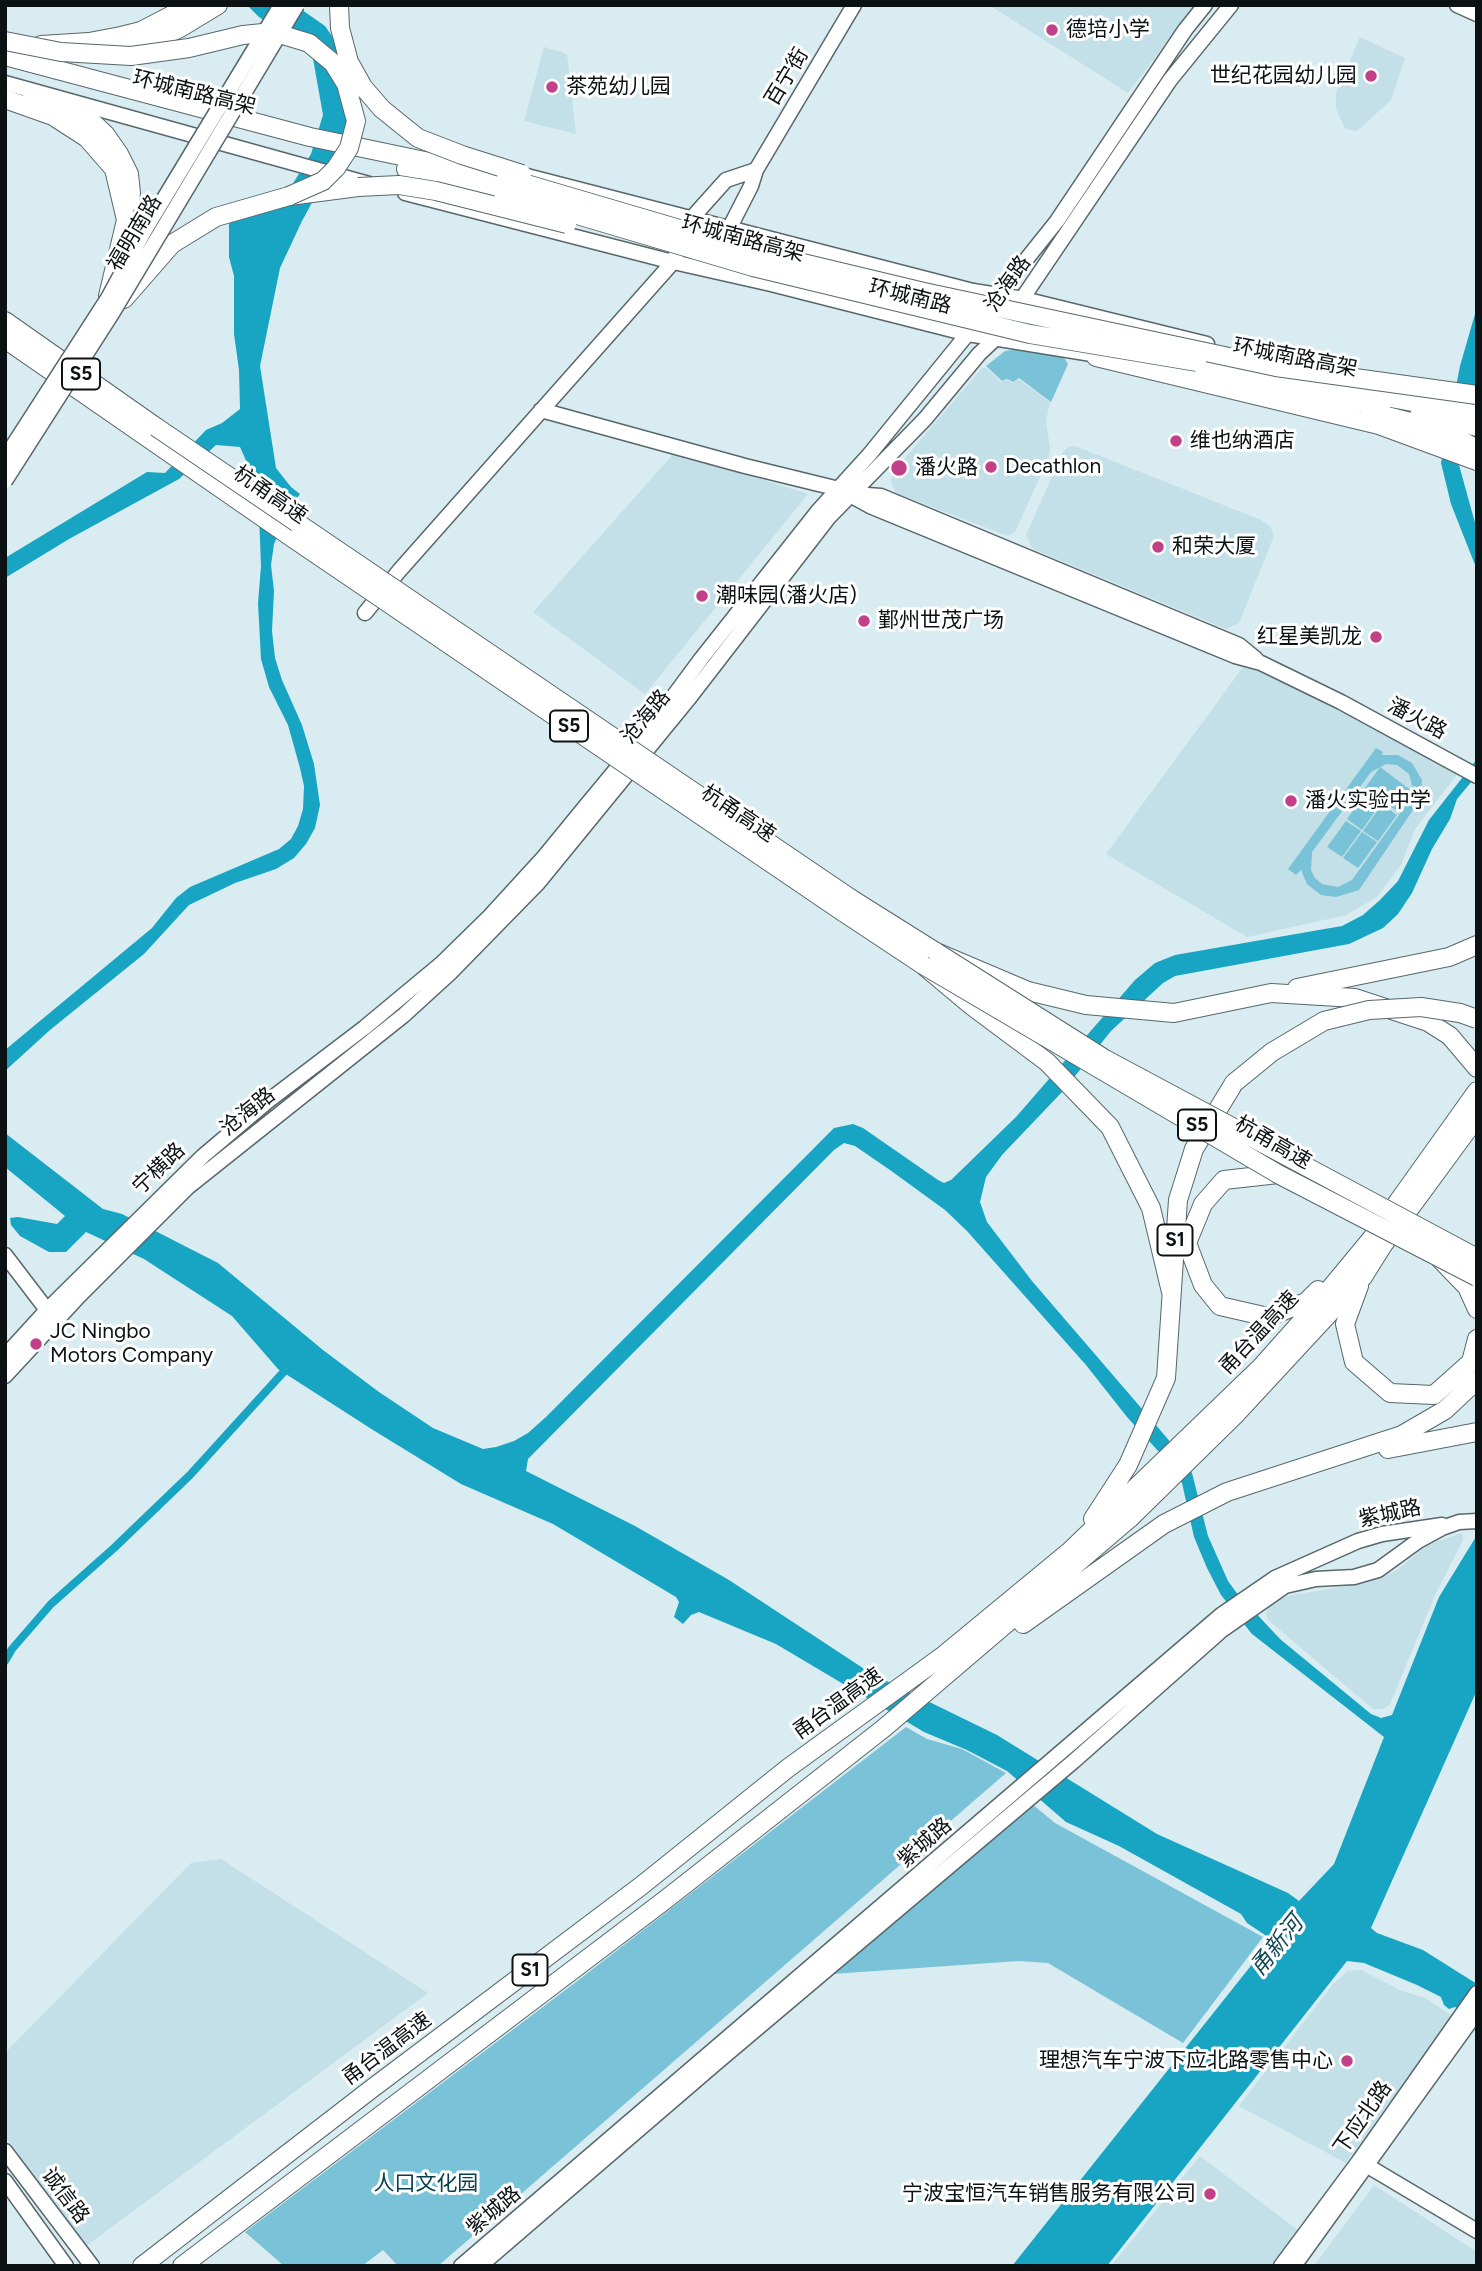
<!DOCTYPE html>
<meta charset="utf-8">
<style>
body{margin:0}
#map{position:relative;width:1482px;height:2271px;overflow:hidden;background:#d9ecf1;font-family:Figtree,sans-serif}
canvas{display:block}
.frame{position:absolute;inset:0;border:7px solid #0c1214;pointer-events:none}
</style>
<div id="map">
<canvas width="1482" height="2271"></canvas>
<div class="frame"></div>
</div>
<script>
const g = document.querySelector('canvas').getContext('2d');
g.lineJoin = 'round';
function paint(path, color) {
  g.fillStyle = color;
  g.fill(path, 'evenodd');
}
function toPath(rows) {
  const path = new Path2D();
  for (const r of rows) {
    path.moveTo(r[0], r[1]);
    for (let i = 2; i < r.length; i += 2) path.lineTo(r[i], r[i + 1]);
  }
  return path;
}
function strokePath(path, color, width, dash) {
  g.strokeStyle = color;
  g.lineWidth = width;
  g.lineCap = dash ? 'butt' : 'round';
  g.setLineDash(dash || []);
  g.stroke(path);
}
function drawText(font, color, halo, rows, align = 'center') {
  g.font = font + ' Figtree,"Noto Sans SC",sans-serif';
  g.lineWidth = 6;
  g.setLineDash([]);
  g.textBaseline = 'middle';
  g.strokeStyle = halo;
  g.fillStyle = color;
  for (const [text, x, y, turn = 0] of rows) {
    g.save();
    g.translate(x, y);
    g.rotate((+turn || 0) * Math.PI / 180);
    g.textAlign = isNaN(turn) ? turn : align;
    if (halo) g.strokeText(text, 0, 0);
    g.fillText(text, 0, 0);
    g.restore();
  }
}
const built = toPath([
 [989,5,1195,5,1128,93],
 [1360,37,1405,58,1391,100,1357,131,1345,129,1336,108,1336,93],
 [544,47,567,54,576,134,524,121],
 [982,368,986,368,1001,382,1007,380,1013,383,1018,379,1050,402,1046,421,1050,449,1049,457,1015,532,1008,536,896,493,891,482,893,472],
 [1075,446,1261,520,1270,526,1274,536,1239,623,1226,629,1033,549,1026,535,1063,452,1068,447],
 [675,452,808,494,645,694,533,612],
 [1246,663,1458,773,1415,829,1401,865,1377,897,1346,915,1247,937,1106,854],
 [1462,1533,1463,1540,1436,1593,1390,1704,1383,1709,1373,1709,1267,1619,1266,1612,1272,1602,1292,1595,1365,1583,1396,1571,1427,1545],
 [221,1859,428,1993,86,2246,5,2136,5,2053,191,1863],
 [1361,1970,1400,1990,1425,1998,1451,2015,1346,2163,1239,2106,1333,1984,1348,1971],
 [1200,2156,1299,2231,1272,2266,1111,2266],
 [1374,2185,1477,2252,1477,2266,1314,2266]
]);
const green = toPath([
 [1027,348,1063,356,1068,364,1051,402,1019,378,1013,382,1007,379,1002,381,986,366,1005,351],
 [1376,748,1383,752,1382,755,1398,755,1412,763,1422,780,1421,798,1359,890,1336,897,1321,895,1307,884,1301,870,1296,875,1288,869],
 [1386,764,1397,765,1409,774,1413,789,1409,801,1352,880,1338,887,1322,884,1315,878,1311,870,1312,852,1371,772],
 [1380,767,1412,791,1397,811,1365,788],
 [1366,793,1381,803,1362,830,1347,819],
 [1382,804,1397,815,1378,841,1363,831],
 [1346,821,1361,831,1342,857,1327,847],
 [1362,832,1377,842,1358,868,1343,858],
 [906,1727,927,1739,962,1749,1006,1773,438,2266,398,2266,383,2250,362,2266,284,2266,245,2232,576,1982],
 [1032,1804,1055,1823,1263,1937,1183,2043,1048,1963,1019,1961,832,1974]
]);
const water = toPath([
 [247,5,295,5,325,26,334,39,340,57,348,101,346,130,321,186,302,221,280,268,260,366,276,468,291,487,300,494,289,509,274,544,271,565,274,591,272,631,275,658,282,680,302,725,314,764,320,805,315,828,306,844,294,858,276,869,235,883,189,905,144,954,50,1030,5,1071,5,1050,152,928,176,898,190,887,279,849,291,839,298,826,303,809,304,786,300,768,288,725,269,687,261,659,258,603,261,566,258,488,240,447,216,445,179,479,69,539,5,578,5,558,147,472,165,473,206,430,222,423,240,409,239,370,234,334,234,276,229,257,229,223,232,214,289,190,311,154,323,115,312,53,259,17],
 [1477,307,1477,381,1459,465,1477,530,1477,570,1451,504,1441,463,1460,366],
 [1477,759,1477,775,1457,799,1450,819,1432,849,1412,893,1398,914,1383,928,1349,944,1175,976,1163,983,1111,1031,1063,1091,1002,1155,986,1177,980,1202,987,1222,1032,1281,1167,1438,1192,1473,1208,1536,1228,1581,1236,1592,1280,1639,1371,1714,1381,1718,1392,1715,1439,1597,1477,1535,1477,1690,1371,1928,1377,1933,1423,1950,1477,1984,1477,2018,1455,2007,1449,2009,1444,2005,1441,1997,1417,1985,1364,1963,1347,1961,1107,2266,1012,2266,1269,1943,1265,1935,1247,1923,1241,1914,1119,1846,1066,1822,1007,1771,967,1750,924,1732,776,1644,699,1612,691,1615,683,1624,674,1617,679,1602,676,1597,553,1524,461,1484,373,1430,278,1369,232,1316,144,1259,86,1232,66,1252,49,1252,20,1236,11,1225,10,1218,18,1217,57,1224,65,1216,5,1167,5,1133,103,1209,122,1214,218,1263,323,1350,379,1392,433,1428,483,1449,496,1447,514,1441,528,1433,546,1417,834,1128,853,1124,863,1128,938,1180,944,1183,951,1180,1016,1117,1135,980,1155,963,1175,955,1342,926,1363,915,1380,900,1398,881,1429,820],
 [844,1143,855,1146,890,1170,945,1210,967,1231,1086,1365,1127,1417,1159,1452,1182,1483,1194,1537,1207,1568,1221,1595,1252,1634,1384,1737,1334,1864,1299,1901,1288,1893,1157,1834,997,1735,872,1674,729,1580,635,1526,526,1471,528,1459,834,1150]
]);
const canal = toPath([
 [5,1661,12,1649,51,1604,114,1548,190,1475,289,1366]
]);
const secondary = toPath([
 [729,229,751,186,756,170,854,5],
 [993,301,1057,221,1185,30,1205,5],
 [541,410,745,466,839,489,872,507,1235,656,1261,663,1341,702,1477,776],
 [853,494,881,496,1239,645,1256,659],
 [365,613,399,571,673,262,691,219,726,180,756,170],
 [5,1255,47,1310],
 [5,1356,47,1310,203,1156,268,1101,364,1028,441,964,490,916,544,857,585,807,647,732,701,659,818,511,869,455,974,326],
 [5,1376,79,1296,188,1187,404,1015,450,973,538,883,690,697,829,517,925,419,979,354,995,339,1170,80,1231,5],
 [5,2151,92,2266],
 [1361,2162,1477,2231],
 [5,2181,66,2266],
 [461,2266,1221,1615,1275,1578,1358,1541,1382,1534,1442,1525],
 [480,2266,715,2064,1074,1761,1222,1630,1285,1586,1316,1579,1354,1577,1378,1570,1418,1541,1442,1528,1459,1522,1477,1521],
 [1281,2266,1359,2161,1477,1993],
 [1294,2266,1477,2012]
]);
const primary = toPath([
 [1457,5,1477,14],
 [5,83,369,184],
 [527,176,973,291,1024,299,1207,344],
 [405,193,669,261,771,284,968,334,1104,356],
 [1176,368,1383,409],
 [1417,415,1477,429]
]);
const highway = toPath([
 [41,45,89,42,121,36,141,31,191,5],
 [123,47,150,42,180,28,218,5],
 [5,56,310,137,506,178],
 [32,97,61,106,90,120,105,134,119,154,129,174,131,193,130,202],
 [5,99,53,116,87,138,114,169,126,220,108,296],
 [406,169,503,193],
 [124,299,172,244,216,217,289,196,358,187],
 [5,321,156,427],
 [5,339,294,539],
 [1096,357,1379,425,1477,461],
 [1197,362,1477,414],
 [1371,412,1442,430,1477,449],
 [850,898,936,952,1028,991,1086,1005,1174,1013,1271,993,1355,998,1428,1022,1450,1036,1477,1068],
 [843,912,923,965,972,1006,1047,1062,1110,1127,1151,1208,1171,1292],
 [1297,988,1449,957,1477,945],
 [1278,1174,1224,1180,1203,1204,1187,1243,1203,1285,1220,1306,1268,1317,1306,1302,1318,1290],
 [1440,1259,1467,1287,1477,1309],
 [1359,1286,1345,1324,1354,1362,1390,1393,1434,1395,1471,1362,1477,1339],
 [1388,1449,1477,1432],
 [1093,1519,1128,1465,1166,1378,1178,1200,1194,1149,1234,1083],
 [1023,1624,1164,1524,1227,1492,1402,1435,1445,1410,1477,1380],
 [142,2266,370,2090,641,1886,788,1768,944,1655,1070,1551,1261,1367,1319,1302,1372,1238,1477,1091],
 [182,2266,665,1900,884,1728,1129,1519,1237,1413,1363,1277,1383,1245,1477,1117]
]);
const primaryBridge = toPath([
 [5,458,108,298,145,230,281,5],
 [5,481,113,312,297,5]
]);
const highwayBridge = toPath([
 [339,5,340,28,349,62,363,87,382,109,418,138,462,155,522,174],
 [5,41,61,52,131,56,189,48,243,35,273,32,309,43,333,63,346,84,356,121,349,148,336,168,323,181,289,196],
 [506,178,761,253,924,292,1276,367,1477,395],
 [358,187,399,185,436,191,567,224],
 [503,193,753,267,1030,334,1197,362],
 [156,427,850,898],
 [294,539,843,912],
 [936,952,1105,1059,1477,1258],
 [923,965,1278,1174,1477,1277],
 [1234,1083,1272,1052,1324,1021,1369,1010,1421,1007,1460,1013,1477,1019]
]);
const markers = [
 [1052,30,7,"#c24088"],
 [1371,76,7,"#c24088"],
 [552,87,7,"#c24088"],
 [1176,441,7,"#c24088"],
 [991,467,7,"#c24088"],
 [899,468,9,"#c24088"],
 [1158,547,7,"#c24088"],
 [702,596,7,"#c24088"],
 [864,621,7,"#c24088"],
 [1376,637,7,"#c24088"],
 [1291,801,7,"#c24088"],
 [36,1344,7,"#c24088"],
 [1347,2061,7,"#c24088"],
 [1210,2194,7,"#c24088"]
];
const shields = [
 [81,374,38],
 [569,726,38],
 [1197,1125,38],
 [1175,1240,35],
 [530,1970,35]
];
const shieldNames = [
 ["S5",81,374],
 ["S5",569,726],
 ["S5",1197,1125],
 ["S1",1175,1240],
 ["S1",530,1970]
];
const poiNames = [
 ["德培小学",1066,30],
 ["世纪花园幼儿园",1357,76,"right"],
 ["茶苑幼儿园",566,87],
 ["维也纳酒店",1190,441],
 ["Decathlon",1005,467],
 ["潘火路",915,468],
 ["和荣大厦",1172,547],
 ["潮味园(潘火店)",716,596],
 ["鄞州世茂广场",878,621],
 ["红星美凯龙",1362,637,"right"],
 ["潘火实验中学",1305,801],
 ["JC Ningbo",50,1332],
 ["Motors Company",50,1356],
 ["理想汽车宁波下应北路零售中心",1333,2061,"right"],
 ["宁波宝恒汽车销售服务有限公司",1196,2194,"right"]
];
const streetNames = [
 ["百宁街",787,77,-59],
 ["环城南路高架",194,93,14],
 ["福明南路",135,233,-59],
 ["环城南路高架",743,239,15],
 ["沧海路",1008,284,-55],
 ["环城南路",910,297,14],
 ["环城南路高架",1295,358,11],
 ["杭甬高速",270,495,35],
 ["沧海路",646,717,-50],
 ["潘火路",1417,719,28],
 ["杭甬高速",738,814,34],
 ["沧海路",248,1112,-39],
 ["杭甬高速",1273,1143,30],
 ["宁横路",159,1169,-44],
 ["甬台温高速",1259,1333,-47],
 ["紫城路",1390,1514,-12],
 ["甬台温高速",838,1704,-36],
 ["紫城路",925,1843,-41],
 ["甬台温高速",387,2049,-37],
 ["下应北路",1363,2118,-55],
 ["诚信路",65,2196,53],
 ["紫城路",494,2211,-40]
];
const parkNames = [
 ["人口文化园",426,2184]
];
const waterNames = [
 ["甬新河",1277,1946,-51]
];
paint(built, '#c3dfe7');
paint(green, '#7ac2d7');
paint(water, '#18a5c3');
strokePath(canal, '#18a5c3', 8);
strokePath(secondary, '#57676c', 17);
strokePath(primary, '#57676c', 17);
strokePath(highway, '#57676c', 20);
strokePath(secondary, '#fff', 14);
strokePath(primary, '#fff', 14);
strokePath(highway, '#fff', 18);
strokePath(primaryBridge, '#57676c', 17, []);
strokePath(highwayBridge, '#57676c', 20, []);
strokePath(primaryBridge, '#fff', 14);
strokePath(highwayBridge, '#fff', 18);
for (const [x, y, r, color] of markers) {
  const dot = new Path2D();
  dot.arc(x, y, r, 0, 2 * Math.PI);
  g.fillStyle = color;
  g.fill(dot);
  strokePath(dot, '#fff', 2.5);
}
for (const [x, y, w] of shields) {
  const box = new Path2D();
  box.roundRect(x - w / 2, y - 15.5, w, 31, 5);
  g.fillStyle = '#fff';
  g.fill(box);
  strokePath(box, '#0c1214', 2);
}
drawText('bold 19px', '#0c1214', null, shieldNames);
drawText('21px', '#0c1214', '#fff', poiNames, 'left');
drawText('21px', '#0c1214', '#fff', streetNames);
drawText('21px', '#06404c', '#fff', parkNames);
drawText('italic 23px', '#134855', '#fff', waterNames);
</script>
